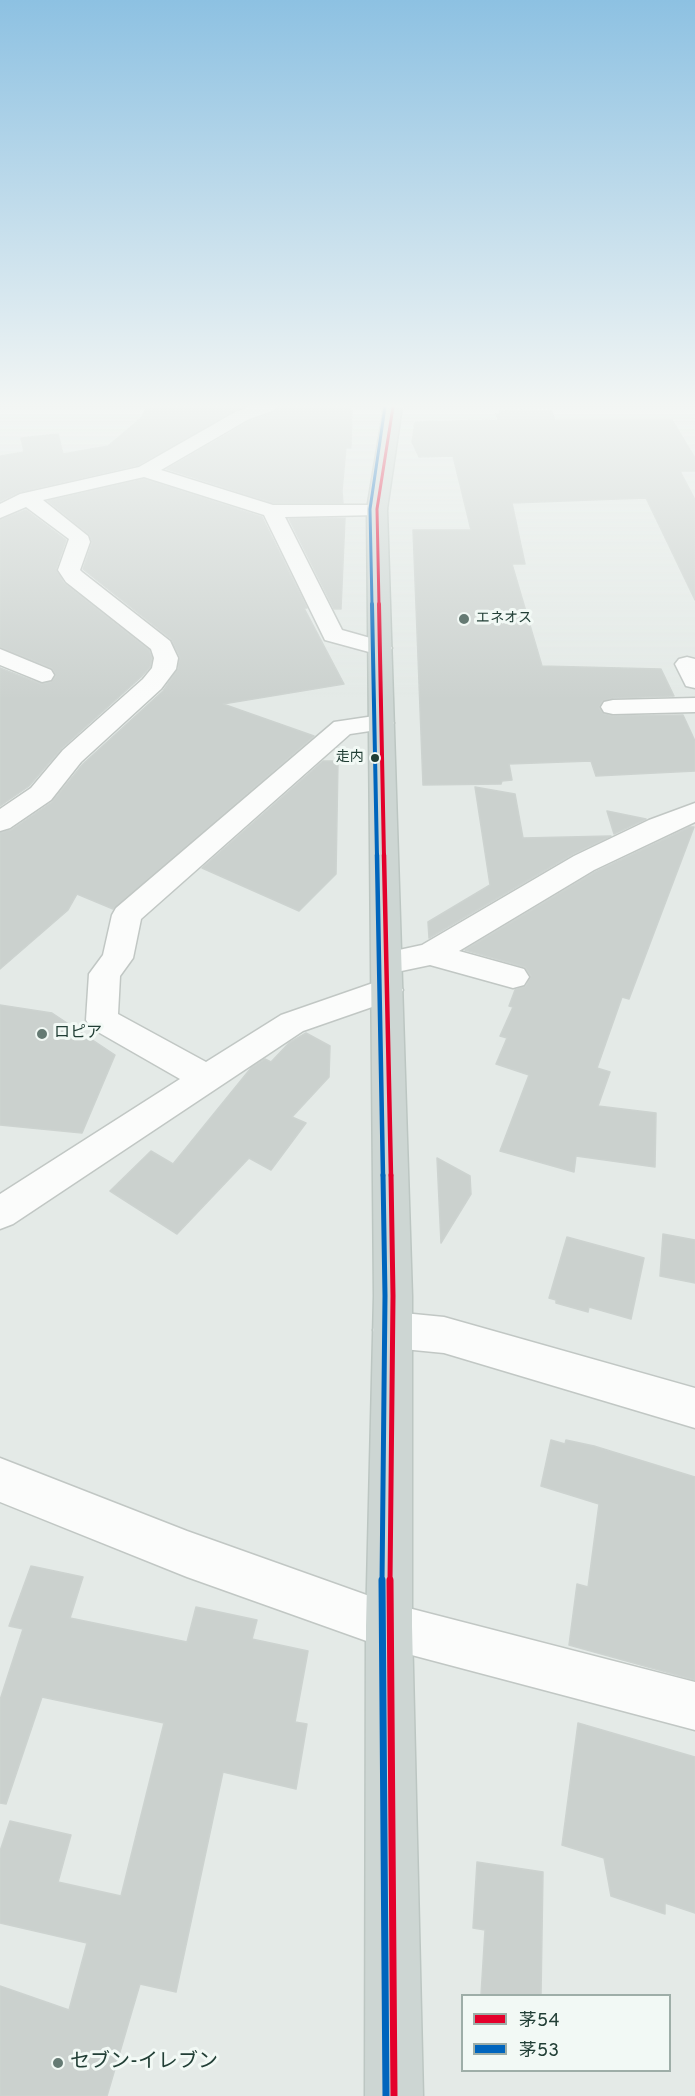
<!DOCTYPE html>
<meta charset="utf-8">
<style>
body{margin:0}
#map{position:relative;width:695px;height:2096px;overflow:hidden;background:#e4eae7;font-family:Overpass,"Noto Sans JP",sans-serif}
canvas{display:block}
.legend{position:absolute;left:461px;top:1994px;width:210px;height:78px;box-sizing:border-box;background:#f2f9f5;border:2px solid #9eaea8;margin:0;padding:8px 10px;list-style:none;font-size:18px;color:#213e35}
.legend li{display:flex;align-items:center;gap:12px;height:30px}
.legend b{width:30px;border:2px solid #9eaea8}
</style>
<div id="map">
<canvas width="695" height="2096"></canvas>
<ul class="legend">
<li><b style="height:8px;background:#e4002b"></b>茅54</li>
<li><b style="height:8px;background:#0065bd"></b>茅53</li>
</ul>
</div>
<script>
const g = document.querySelector('canvas').getContext('2d');
g.lineJoin = 'round';
function paint(path, color) {
  g.fillStyle = color;
  g.fill(path, 'evenodd');
}
function toPath(rows) {
  const path = new Path2D();
  for (const r of rows) {
    path.moveTo(r[0], r[1]);
    for (let i = 2; i < r.length; i += 2) path.lineTo(r[i], r[i + 1]);
  }
  return path;
}
function strokePath(path, color, width, dash) {
  g.strokeStyle = color;
  g.lineWidth = width;
  g.lineCap = dash ? 'butt' : 'round';
  g.setLineDash(dash || []);
  g.stroke(path);
}
function drawText(font, color, halo, rows, align = 'center') {
  g.font = font + ' Overpass,"Noto Sans JP",sans-serif';
  g.lineWidth = 6;
  g.setLineDash([]);
  g.textBaseline = 'middle';
  g.strokeStyle = halo;
  g.fillStyle = color;
  for (const [text, x, y, turn = 0] of rows) {
    g.save();
    g.translate(x, y);
    g.rotate((+turn || 0) * Math.PI / 180);
    g.textAlign = isNaN(turn) ? turn : align;
    if (halo) g.strokeText(text, 0, 0);
    g.fillText(text, 0, 0);
    g.restore();
  }
}
const building = toPath([
 [147,407,244,407,138,465,20,492,0,501,0,456,24,452,21,438,58,434,63,454,108,446,141,418,147,407],
 [278,407,352,407,351,448,346,448,342,491,343,503,273,503,167,469,250,421,274,413,278,407],
 [551,410,555,420,672,420,695,458,695,471,680,471,695,500,695,600,646,498,512,503,525,564,512,564,542,666,661,669,674,696,613,698,602,701,599,708,604,714,613,716,683,715,695,741,695,771,596,776,591,761,509,764,512,780,502,781,501,784,423,785,413,530,471,530,453,456,419,457,412,442,415,422,498,420,496,414,500,414,500,411,551,410],
 [144,479,262,517,307,608,304,608,344,684,223,704,314,736,113,909,77,894,68,910,0,969,0,833,11,830,52,802,83,764,163,691,178,669,180,657,171,639,83,569,92,543,90,535,48,501,144,479],
 [26,510,66,540,56,569,64,583,149,650,152,658,150,667,141,677,62,748,29,786,0,806,0,668,41,684,51,682,56,676,52,668,0,647,0,520,26,510],
 [345,518,341,609,334,609,289,519,345,518],
 [323,761,338,761,336,874,299,911,202,868,323,761],
 [475,787,515,794,523,838,611,836,573,854,429,938,428,922,490,885,475,787],
 [607,811,646,819,614,834,607,811],
 [690,827,694,827,629,999,622,997,597,1068,610,1072,598,1106,656,1113,655,1167,576,1156,574,1172,500,1151,529,1075,496,1064,507,1038,500,1036,513,1007,509,1006,515,990,526,986,531,976,525,967,465,950,595,872,690,827],
 [0,1005,52,1013,115,1055,82,1133,0,1125,0,1005],
 [306,1033,330,1046,329,1077,292,1117,306,1123,271,1170,249,1158,177,1234,110,1191,151,1151,173,1164,251,1068,265,1059,271,1062,289,1043,306,1033],
 [437,1158,470,1176,471,1194,441,1243,437,1158],
 [663,1234,695,1240,695,1283,660,1276,663,1234],
 [567,1237,644,1258,631,1319,589,1307,588,1312,556,1303,556,1300,549,1298,567,1237],
 [551,1440,565,1444,566,1440,594,1446,695,1477,695,1680,569,1645,577,1584,588,1587,599,1504,541,1486,551,1440],
 [31,1566,83,1577,70,1618,187,1642,196,1607,257,1620,252,1639,308,1651,295,1722,307,1724,296,1789,223,1772,176,1992,140,1984,107,2096,0,2096,0,1986,69,2010,87,1943,0,1923,0,1851,10,1821,71,1835,58,1882,121,1896,164,1723,42,1697,6,1804,0,1803,0,1700,23,1629,9,1626,31,1566],
 [578,1723,695,1757,695,1913,665,1903,665,1914,611,1896,604,1858,562,1845,578,1723],
 [477,1862,543,1872,541,1995,481,1995,485,1930,473,1928,477,1862]
]);
const minor = toPath([
 [251,407,276,407,273,411,249,419,161,470,273,505,384,505,387,509,384,513,377,515,285,517,342,630,388,643,392,648,388,653,380,655,325,640,264,515,144,477,43,500,88,536,90,542,80,570,82,572,170,641,178,658,176,669,161,689,81,762,51,800,10,828,0,831,0,809,31,788,63,750,143,679,152,668,154,658,151,649,66,582,58,570,69,539,26,507,0,518,0,504,20,494,139,467,237,411,251,407],
 [0,649,51,670,54,675,51,680,42,682,0,665,0,649],
 [687,657,695,659,695,688,686,686,675,664,679,659,687,657],
 [695,698,695,712,613,714,604,712,601,707,604,702,613,700,695,698],
 [381,715,390,718,394,723,390,728,350,734,141,919,133,958,120,976,118,1014,206,1062,281,1015,376,982,387,979,398,982,403,990,398,998,303,1031,13,1224,0,1229,0,1194,180,1079,91,1028,86,1020,89,974,103,955,112,915,116,908,334,722,381,715],
 [695,803,695,822,594,870,459,951,524,969,529,977,524,985,513,988,430,965,387,974,376,971,372,963,376,955,422,945,574,856,649,820,695,803],
 [393,1312,444,1317,695,1388,695,1428,444,1353,393,1348,379,1343,373,1330,379,1317,393,1312],
 [0,1458,187,1531,389,1603,695,1682,695,1730,389,1649,187,1577,0,1502,0,1458]
]);
const primary = toPath([
 [384,407,402,407,387,509,412,1296,412,1626,423,2096,365,2096,366,1626,374,1296,367,509,384,407]
]);
const bus1Far4 = toPath([
 [379,605,377,509,393,407]
]);
const bus1Far3 = toPath([
 [379,604,384,857]
]);
const bus1Far2 = toPath([
 [384,855,391,1176]
]);
const bus1Far1 = toPath([
 [390,1582,393,1296,391,1175]
]);
const bus1 = toPath([
 [390,1580,394,2096]
]);
const bus2Far4 = toPath([
 [372,605,370,509,385,407]
]);
const bus2Far3 = toPath([
 [372,604,377,857]
]);
const bus2Far2 = toPath([
 [377,855,383,1176]
]);
const bus2Far1 = toPath([
 [382,1582,385,1296,383,1175]
]);
const bus2 = toPath([
 [382,1580,386,2096]
]);
const markers = [
 [464,619,6,"#657a73"],
 [375,758,5,"#213e35"],
 [42,1034,6,"#657a73"],
 [58,2063,6,"#657a73"]
];
const farPoinames = [
 ["エネオス",476,619]
];
const busNames = [
 ["走内",364,758]
];
const poiNames = [
 ["ロピア",54,1034]
];
const nearPoinames = [
 ["セブン-イレブン",70,2063]
];
paint(building, '#cbd1ce');
strokePath(building, '#cdd3d0', 1.5);
strokePath(minor, '#c1c7c4', 3);
strokePath(primary, '#bcc6c2', 3);
paint(minor, '#fbfcfb');
paint(primary, '#cdd6d3');
strokePath(bus1Far4, '#e4002b', 3);
strokePath(bus1Far3, '#e4002b', 4);
strokePath(bus1Far2, '#e4002b', 4.5);
strokePath(bus1Far1, '#e4002b', 5);
strokePath(bus1, '#e4002b', 7);
strokePath(bus2Far4, '#0065bd', 3);
strokePath(bus2Far3, '#0065bd', 4);
strokePath(bus2Far2, '#0065bd', 4.5);
strokePath(bus2Far1, '#0065bd', 5);
strokePath(bus2, '#0065bd', 7);
const sky = g.createLinearGradient(0, 0, 0, 700);
sky.addColorStop(0, '#8dc1e2');
sky.addColorStop(0.58, '#f3f6f4');
sky.addColorStop(1, '#f3f6f400');
g.fillStyle = sky;
g.fillRect(0, 0, 695, 700);
for (const [x, y, r, color] of markers) {
  const dot = new Path2D();
  dot.arc(x, y, r, 0, 2 * Math.PI);
  g.fillStyle = color;
  g.fill(dot);
  strokePath(dot, '#f2f9f5', 2);
}
drawText('14px', '#213e35', '#f2f9f5', farPoinames, 'left');
drawText('14px', '#213e35', '#f2f9f5', busNames, 'right');
drawText('16px', '#213e35', '#f2f9f5', poiNames, 'left');
drawText('20px', '#213e35', '#f2f9f5', nearPoinames, 'left');
</script>
